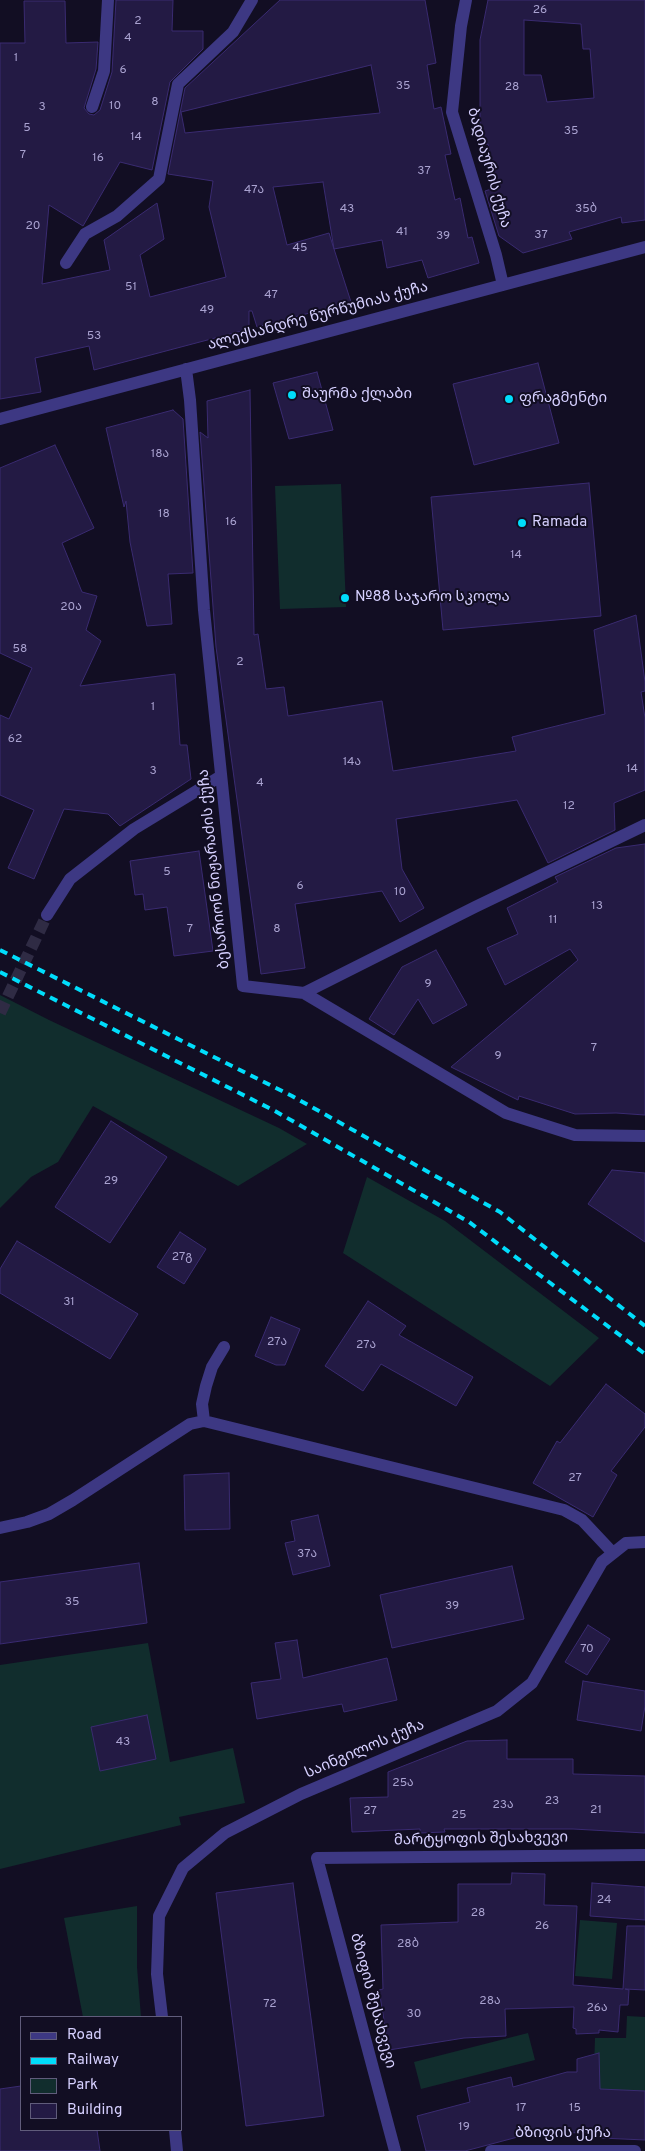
<!DOCTYPE html>
<meta charset="utf-8">
<style>
body{margin:0}
#map{position:relative;width:645px;height:2151px;overflow:hidden;background:#120e23;font-family:Overpass,sans-serif}
canvas{display:block}
.legend{position:absolute;left:20px;top:2016px;width:162px;height:115px;box-sizing:border-box;background:#120e23;border:1px solid #605c7b;margin:0;padding:6px 9px;list-style:none;font-size:15px;color:#d6d0ff}
.legend li{display:flex;align-items:center;gap:10px;height:25px}
.legend b{width:25px;border:1px solid #605c7b}
</style>
<div id="map">
<canvas width="645" height="2151"></canvas>
<ul class="legend">
<li><b style="height:6px;background:#3d3883"></b>Road</li>
<li><b style="height:6px;background:#00ddfb"></b>Railway</li>
<li><b style="height:14px;background:#112d2d"></b>Park</li>
<li><b style="height:14px;background:#231a44"></b>Building</li>
</ul>
</div>
<script>
const g = document.querySelector('canvas').getContext('2d');
g.lineJoin = 'round';
function paint(path, color) {
  g.fillStyle = color;
  g.fill(path, 'evenodd');
}
function toPath(rows) {
  const path = new Path2D();
  for (const r of rows) {
    path.moveTo(r[0], r[1]);
    for (let i = 2; i < r.length; i += 2) path.lineTo(r[i], r[i + 1]);
  }
  return path;
}
function strokePath(path, color, width, dash) {
  g.strokeStyle = color;
  g.lineWidth = width;
  g.lineCap = dash ? 'butt' : 'round';
  g.setLineDash(dash || []);
  g.stroke(path);
}
function drawText(font, color, halo, rows, align = 'center') {
  g.font = font + ' Overpass,"Noto Sans Georgian",sans-serif';
  g.lineWidth = 4;
  g.setLineDash([]);
  g.textBaseline = 'middle';
  g.strokeStyle = halo;
  g.fillStyle = color;
  for (const [text, x, y, turn = 0] of rows) {
    g.save();
    g.translate(x, y);
    g.rotate((+turn || 0) * Math.PI / 180);
    g.textAlign = isNaN(turn) ? turn : align;
    if (halo) g.strokeText(text, 0, 0);
    g.fillText(text, 0, 0);
    g.restore();
  }
}
const green = toPath([
 [341,484,346,607,280,609,275,486],
 [0,995,49,1020,279,1128,307,1144,238,1186,93,1106,58,1162,31,1177,0,1208],
 [367,1177,445,1221,599,1338,550,1386,343,1253],
 [148,1643,170,1762,233,1748,245,1803,179,1817,181,1825,0,1869,0,1665],
 [137,1906,137,1967,141,2017,83,2017,64,1918],
 [580,1920,617,1923,612,1979,575,1976],
 [627,2016,645,2017,645,2101,593,2100,595,2038,626,2038],
 [528,2033,535,2060,421,2089,414,2062]
]);
const building = toPath([
 [116,0,173,0,172,31,203,31,203,49,170,82,152,170,120,162,83,226,49,205,42,284,110,270,104,240,157,203,164,239,140,255,150,297,226,277,209,207,213,181,168,174,185,88,280,0,425,0,436,63,427,65,434,109,441,107,451,154,445,155,455,200,460,198,468,238,472,237,479,263,428,278,422,260,387,268,382,240,334,249,351,302,257,327,252,311,249,311,249,329,94,370,89,346,35,358,41,392,0,399,0,43,25,43,24,1,65,1,66,43,98,42,96,69,84,108,89,114,94,115,100,110,112,72,116,0],
 [371,65,380,113,185,133,181,112,371,65],
 [323,182,334,249,329,233,287,245,273,187,323,182],
 [488,0,645,0,645,220,622,223,621,217,569,232,572,239,523,253,499,236,485,191,498,187,488,144,480,146,480,40,488,0],
 [524,20,581,24,583,49,590,49,594,98,547,102,541,75,524,75,524,20],
 [538,363,559,443,474,465,453,384,538,363],
 [317,372,333,430,289,439,273,383,317,372],
 [250,390,254,635,258,634,266,689,284,687,288,716,382,701,393,771,516,751,512,737,605,714,594,630,636,615,645,682,645,691,641,692,645,718,645,790,614,803,615,830,548,863,517,800,396,819,402,869,424,908,400,922,382,891,295,904,305,968,261,974,216,647,200,432,208,438,207,401,250,390],
 [173,410,183,419,193,573,168,574,172,624,147,626,130,542,126,501,124,507,106,428,173,410],
 [55,445,94,528,62,543,82,592,97,596,86,630,101,641,80,686,175,674,180,745,187,745,191,779,120,826,108,814,64,809,34,879,8,868,34,810,0,795,0,715,9,719,32,668,0,653,0,468,55,445],
 [589,483,601,616,443,630,431,497,589,483],
 [645,844,645,1115,616,1113,575,1114,519,1096,518,1100,451,1067,578,960,570,949,505,985,487,948,518,934,507,908,558,882,555,877,616,848,645,844],
 [199,851,213,951,174,956,167,907,145,910,143,894,135,895,130,861,199,851],
 [436,950,467,1005,433,1024,418,999,394,1035,369,1019,402,967,436,950],
 [111,1121,167,1157,110,1243,55,1207,111,1121],
 [612,1170,645,1173,645,1242,588,1204,612,1170],
 [180,1232,206,1249,184,1284,157,1267,180,1232],
 [17,1241,138,1314,110,1359,0,1293,0,1269,17,1241],
 [368,1301,406,1326,399,1335,473,1377,456,1406,381,1364,363,1391,325,1366,368,1301],
 [271,1317,300,1329,285,1365,276,1365,255,1356,271,1317],
 [606,1384,645,1414,645,1427,611,1471,617,1475,593,1517,533,1483,557,1441,560,1443,606,1384],
 [229,1473,230,1529,185,1530,184,1475,229,1473],
 [318,1515,330,1566,293,1575,285,1543,295,1541,291,1521,318,1515],
 [139,1563,147,1623,0,1644,0,1582,139,1563],
 [512,1566,524,1619,392,1648,380,1595,512,1566],
 [588,1625,610,1639,587,1675,565,1662,588,1625],
 [297,1640,303,1678,387,1658,397,1700,344,1712,342,1704,257,1719,251,1683,281,1679,275,1643,297,1640],
 [583,1681,645,1691,645,1706,641,1731,577,1720,583,1681],
 [147,1715,156,1759,100,1771,91,1727,147,1715],
 [507,1740,507,1759,573,1759,573,1774,645,1776,645,1833,573,1829,444,1829,445,1832,420,1833,420,1829,352,1832,350,1798,388,1797,388,1772,467,1741,507,1740],
 [512,1873,545,1874,544,1905,577,1906,573,1985,623,1989,627,1926,645,1926,645,1990,625,1989,629,1990,628,2005,620,2005,618,2032,599,2030,599,2033,576,2034,576,2029,573,2028,574,2007,505,2009,506,2036,464,2038,389,2050,379,1990,383,1989,381,1925,458,1922,458,1884,511,1884,512,1873],
 [293,1883,324,2116,246,2126,216,1893,293,1883],
 [592,1883,645,1887,645,1920,590,1916,592,1883],
 [599,2053,600,2089,645,2091,645,2140,601,2138,601,2132,529,2134,465,2151,426,2151,417,2116,470,2102,467,2088,511,2077,513,2087,567,2072,577,2072,577,2059,599,2053],
 [21,2086,21,2130,97,2130,100,2151,0,2151,0,2089,21,2086]
]);
const minorTunnel = toPath([
 [0,1013,47,915]
]);
const minor = toPath([
 [466,0,461,26,452,112,496,255,503,285],
 [92,107,104,71,108,0],
 [66,263,85,234,117,216,159,179,178,84,233,32,252,0],
 [186,369,190,400,204,610,243,986,304,993,475,907,645,825],
 [0,419,645,247],
 [47,915,70,879,134,829,221,776],
 [304,993,506,1113,575,1135,645,1136],
 [204,1421,202,1404,206,1386,212,1367,224,1347],
 [0,1528,27,1522,49,1514,73,1500,190,1424,204,1421,564,1510,582,1520,613,1553],
 [162,2017,157,1974,159,1916,183,1868,225,1833,301,1794,497,1711,532,1683,602,1562,626,1543,645,1542],
 [175,2130,177,2151],
 [395,2151,317,1858,645,1855],
 [491,2151,635,2151]
]);
const rail = toPath([
 [0,950,292,1096,500,1212,645,1326],
 [0,972,275,1111,469,1222,645,1354]
]);
const markers = [
 [292,395,5,"#00ddfb"],
 [509,399,5,"#00ddfb"],
 [522,523,5,"#00ddfb"],
 [345,598,5,"#00ddfb"]
];
const numberNames = [
 ["26",540,11],
 ["2",138,22],
 ["4",128,39],
 ["1",16,59],
 ["6",123,71],
 ["35",403,87],
 ["28",512,88],
 ["8",155,103],
 ["10",115,107],
 ["3",42,108],
 ["5",27,129],
 ["35",571,132],
 ["14",136,138],
 ["7",23,156],
 ["16",98,159],
 ["37",424,172],
 ["47ა",254,191],
 ["43",347,210],
 ["35ბ",586,210],
 ["20",33,227],
 ["41",402,233],
 ["37",541,236],
 ["39",443,237],
 ["45",300,249],
 ["51",131,288],
 ["47",271,296],
 ["49",207,311],
 ["53",94,337],
 ["18ა",160,455],
 ["18",164,515],
 ["16",231,523],
 ["14",516,556],
 ["20ა",71,608],
 ["58",20,650],
 ["2",240,663],
 ["1",153,708],
 ["62",15,740],
 ["14ა",352,763],
 ["14",632,770],
 ["3",153,772],
 ["4",260,784],
 ["12",569,807],
 ["5",167,873],
 ["6",300,887],
 ["10",400,893],
 ["13",597,907],
 ["11",553,921],
 ["7",190,930],
 ["8",277,930],
 ["9",428,985],
 ["7",594,1049],
 ["9",498,1057],
 ["29",111,1182],
 ["27გ",182,1258],
 ["31",69,1303],
 ["27ა",277,1343],
 ["27ა",366,1346],
 ["27",575,1479],
 ["37ა",307,1555],
 ["35",72,1603],
 ["39",452,1607],
 ["70",587,1650],
 ["43",123,1743],
 ["25ა",403,1784],
 ["23",552,1802],
 ["23ა",503,1806],
 ["21",596,1811],
 ["27",370,1812],
 ["25",459,1816],
 ["24",604,1901],
 ["28",478,1914],
 ["26",542,1927],
 ["28ბ",408,1945],
 ["28ა",490,2002],
 ["72",270,2005],
 ["26ა",597,2009],
 ["30",414,2015],
 ["17",521,2109],
 ["15",575,2109],
 ["19",464,2128]
];
const streetNames = [
 ["ბადიაურის ქუჩა",488,168,74],
 ["ალექსანდრე წურწუმიას ქუჩა",318,317,-15],
 ["ბესარიონ ნიჟარაძის ქუჩა",215,869,-96],
 ["საინგილოს ქუჩა",365,1750,-23],
 ["მარტყოფის შესახვევი",481,1840,-1],
 ["ბზიფის შესახვევი",372,2001,75],
 ["ბზიფის ქუჩა",563,2134]
];
const poiNames = [
 ["შაურმა ქლაბი",302,395],
 ["ფრაგმენტი",519,399],
 ["Ramada",532,523],
 ["№88 საჯარო სკოლა",355,598]
];
paint(green, '#112d2d');
paint(building, '#231a44');
strokePath(building, '#3a2b71', 1);
strokePath(minorTunnel, '#2f2b44', 12, [12, 6]);
strokePath(minor, '#3d3883', 12);
strokePath(rail, '#00ddfb', 4, [8, 6]);
for (const [x, y, r, color] of markers) {
  const dot = new Path2D();
  dot.arc(x, y, r, 0, 2 * Math.PI);
  g.fillStyle = color;
  g.fill(dot);
  strokePath(dot, '#120e23', 2);
}
drawText('12px', '#a9a2d0', null, numberNames);
drawText('15px', '#d6d0ff', '#120e23', streetNames);
drawText('15px', '#d6d0ff', '#120e23', poiNames, 'left');
</script>
